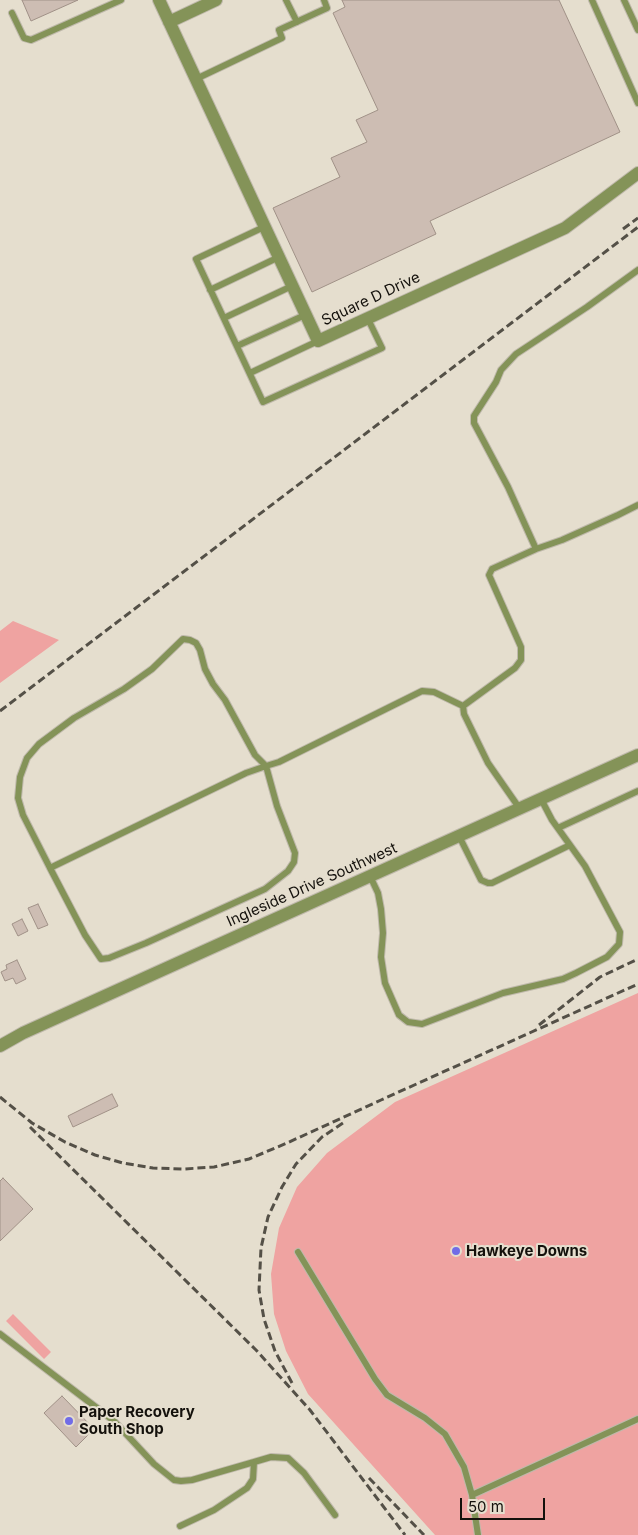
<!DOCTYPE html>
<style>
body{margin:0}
#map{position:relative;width:638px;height:1535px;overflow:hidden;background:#e5dece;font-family:Inter,sans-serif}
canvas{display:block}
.scale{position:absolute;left:460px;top:1498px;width:85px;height:22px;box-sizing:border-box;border:2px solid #14110c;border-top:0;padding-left:6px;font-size:15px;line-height:18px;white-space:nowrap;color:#14110c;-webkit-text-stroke:4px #e5dece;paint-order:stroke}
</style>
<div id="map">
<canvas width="638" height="1535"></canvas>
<div class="scale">50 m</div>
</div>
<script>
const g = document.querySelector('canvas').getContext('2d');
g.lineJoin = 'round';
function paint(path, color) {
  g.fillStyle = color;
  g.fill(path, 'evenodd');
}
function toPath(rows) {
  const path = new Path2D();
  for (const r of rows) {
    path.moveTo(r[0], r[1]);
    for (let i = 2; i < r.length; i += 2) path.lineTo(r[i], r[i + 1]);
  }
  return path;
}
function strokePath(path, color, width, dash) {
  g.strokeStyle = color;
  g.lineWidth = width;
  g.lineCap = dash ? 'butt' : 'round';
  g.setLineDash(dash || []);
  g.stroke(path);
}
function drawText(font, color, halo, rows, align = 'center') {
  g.font = font + ' Inter,sans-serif';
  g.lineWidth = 4;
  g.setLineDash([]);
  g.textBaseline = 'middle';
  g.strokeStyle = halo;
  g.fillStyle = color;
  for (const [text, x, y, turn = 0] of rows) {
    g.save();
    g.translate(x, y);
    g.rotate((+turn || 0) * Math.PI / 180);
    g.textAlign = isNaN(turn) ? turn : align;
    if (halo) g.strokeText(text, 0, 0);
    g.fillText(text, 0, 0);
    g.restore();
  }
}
const green = toPath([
 [13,621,59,640,0,683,0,631],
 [638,993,638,1535,435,1535,308,1394,286,1351,274,1314,271,1274,279,1228,297,1187,327,1153,395,1102],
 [13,1314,51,1352,44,1359,6,1321]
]);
const building = toPath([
 [22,0,78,0,31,21,22,0],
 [342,0,559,0,620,132,430,221,436,234,312,292,273,208,340,177,331,158,367,142,356,120,378,110,333,13,345,7,342,0],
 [38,904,48,925,38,929,28,908,38,904],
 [22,919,28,931,18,936,12,924,22,919],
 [17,960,26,979,16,984,13,978,5,981,1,972,7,969,6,965,17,960],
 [112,1094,118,1106,73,1127,68,1116,112,1094],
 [3,1178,33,1209,0,1241,0,1181,3,1178],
 [62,1396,94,1429,76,1447,44,1413,62,1396]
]);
const lane = toPath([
 [286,0,297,22],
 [592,0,638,103],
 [624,0,638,30],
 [12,13,24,38,31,40,121,0],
 [196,79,282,38,279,30,327,8,324,0],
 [264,227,196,259,263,402,382,348,368,319],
 [210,290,279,257],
 [224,318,292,286],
 [237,346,305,315],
 [250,373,318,341],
 [536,549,508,487,474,423,474,416,496,382,501,370,516,354,587,307,638,270],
 [463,706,515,668,521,660,521,647,489,575,492,569,536,549,562,540,618,515,638,505],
 [463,706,464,714,488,763,520,809],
 [558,828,638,791],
 [459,836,481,880,488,883,492,883,570,845],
 [50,868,85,935,101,959,109,958,146,943,265,889,288,871,294,862,295,853,277,806,266,766,255,755,225,700,213,684,205,669,200,650,196,643,190,640,183,639,152,669,124,689,74,718,39,744,27,758,20,777,18,798,23,815,50,868,246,773,266,766,279,762,422,691,434,692,463,706],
 [370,876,378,893,381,909,383,933,381,957,385,983,399,1015,408,1022,422,1024,503,993,563,979,576,973,607,957,619,944,620,932,585,866,552,820,541,799],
 [298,1252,375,1379,387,1395,425,1418,445,1434,464,1467,472,1495],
 [0,1334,114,1421,154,1464,174,1480,181,1481,192,1480,254,1462,253,1479,247,1488,214,1510,180,1526],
 [254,1462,271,1457,288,1458,304,1473,335,1515],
 [478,1535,472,1495,638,1419]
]);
const street = toPath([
 [159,0,318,341,565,228,638,173],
 [169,22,216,0],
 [0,1046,23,1033,638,755]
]);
const rail = toPath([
 [623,229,638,218],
 [0,711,638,227],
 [539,1025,600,977,638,959],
 [0,1097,32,1123,65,1142,95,1155,123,1163,153,1168,184,1169,214,1167,249,1159,287,1143,381,1100,638,984],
 [30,1127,256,1350,310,1410,405,1535],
 [292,1383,275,1351,264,1319,259,1290,261,1248,268,1217,282,1187,296,1164,322,1137,343,1123],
 [369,1478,424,1535]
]);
const markers = [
 [456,1251,5,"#716ce7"],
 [69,1421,5,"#716ce7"]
];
const streetNames = [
 ["Square D Drive",371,299,-25],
 ["Ingleside Drive Southwest",312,885,-24]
];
const poiNames = [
 ["Hawkeye Downs",466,1251],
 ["Paper Recovery",79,1412],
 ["South Shop",79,1429]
];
paint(green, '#efa3a1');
paint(building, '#cdbdb3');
strokePath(building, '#a09187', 1);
strokePath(lane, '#bfb9ab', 8);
strokePath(street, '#bfb9ab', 14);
strokePath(lane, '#849358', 6);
strokePath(street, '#849358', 12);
strokePath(rail, '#545047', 3, [8, 4]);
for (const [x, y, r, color] of markers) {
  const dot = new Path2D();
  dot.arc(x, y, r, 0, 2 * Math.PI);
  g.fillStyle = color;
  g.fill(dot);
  strokePath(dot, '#e5dece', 2);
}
drawText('15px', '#14110c', '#e5dece', streetNames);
drawText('bold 15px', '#14110c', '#e5dece', poiNames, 'left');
</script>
